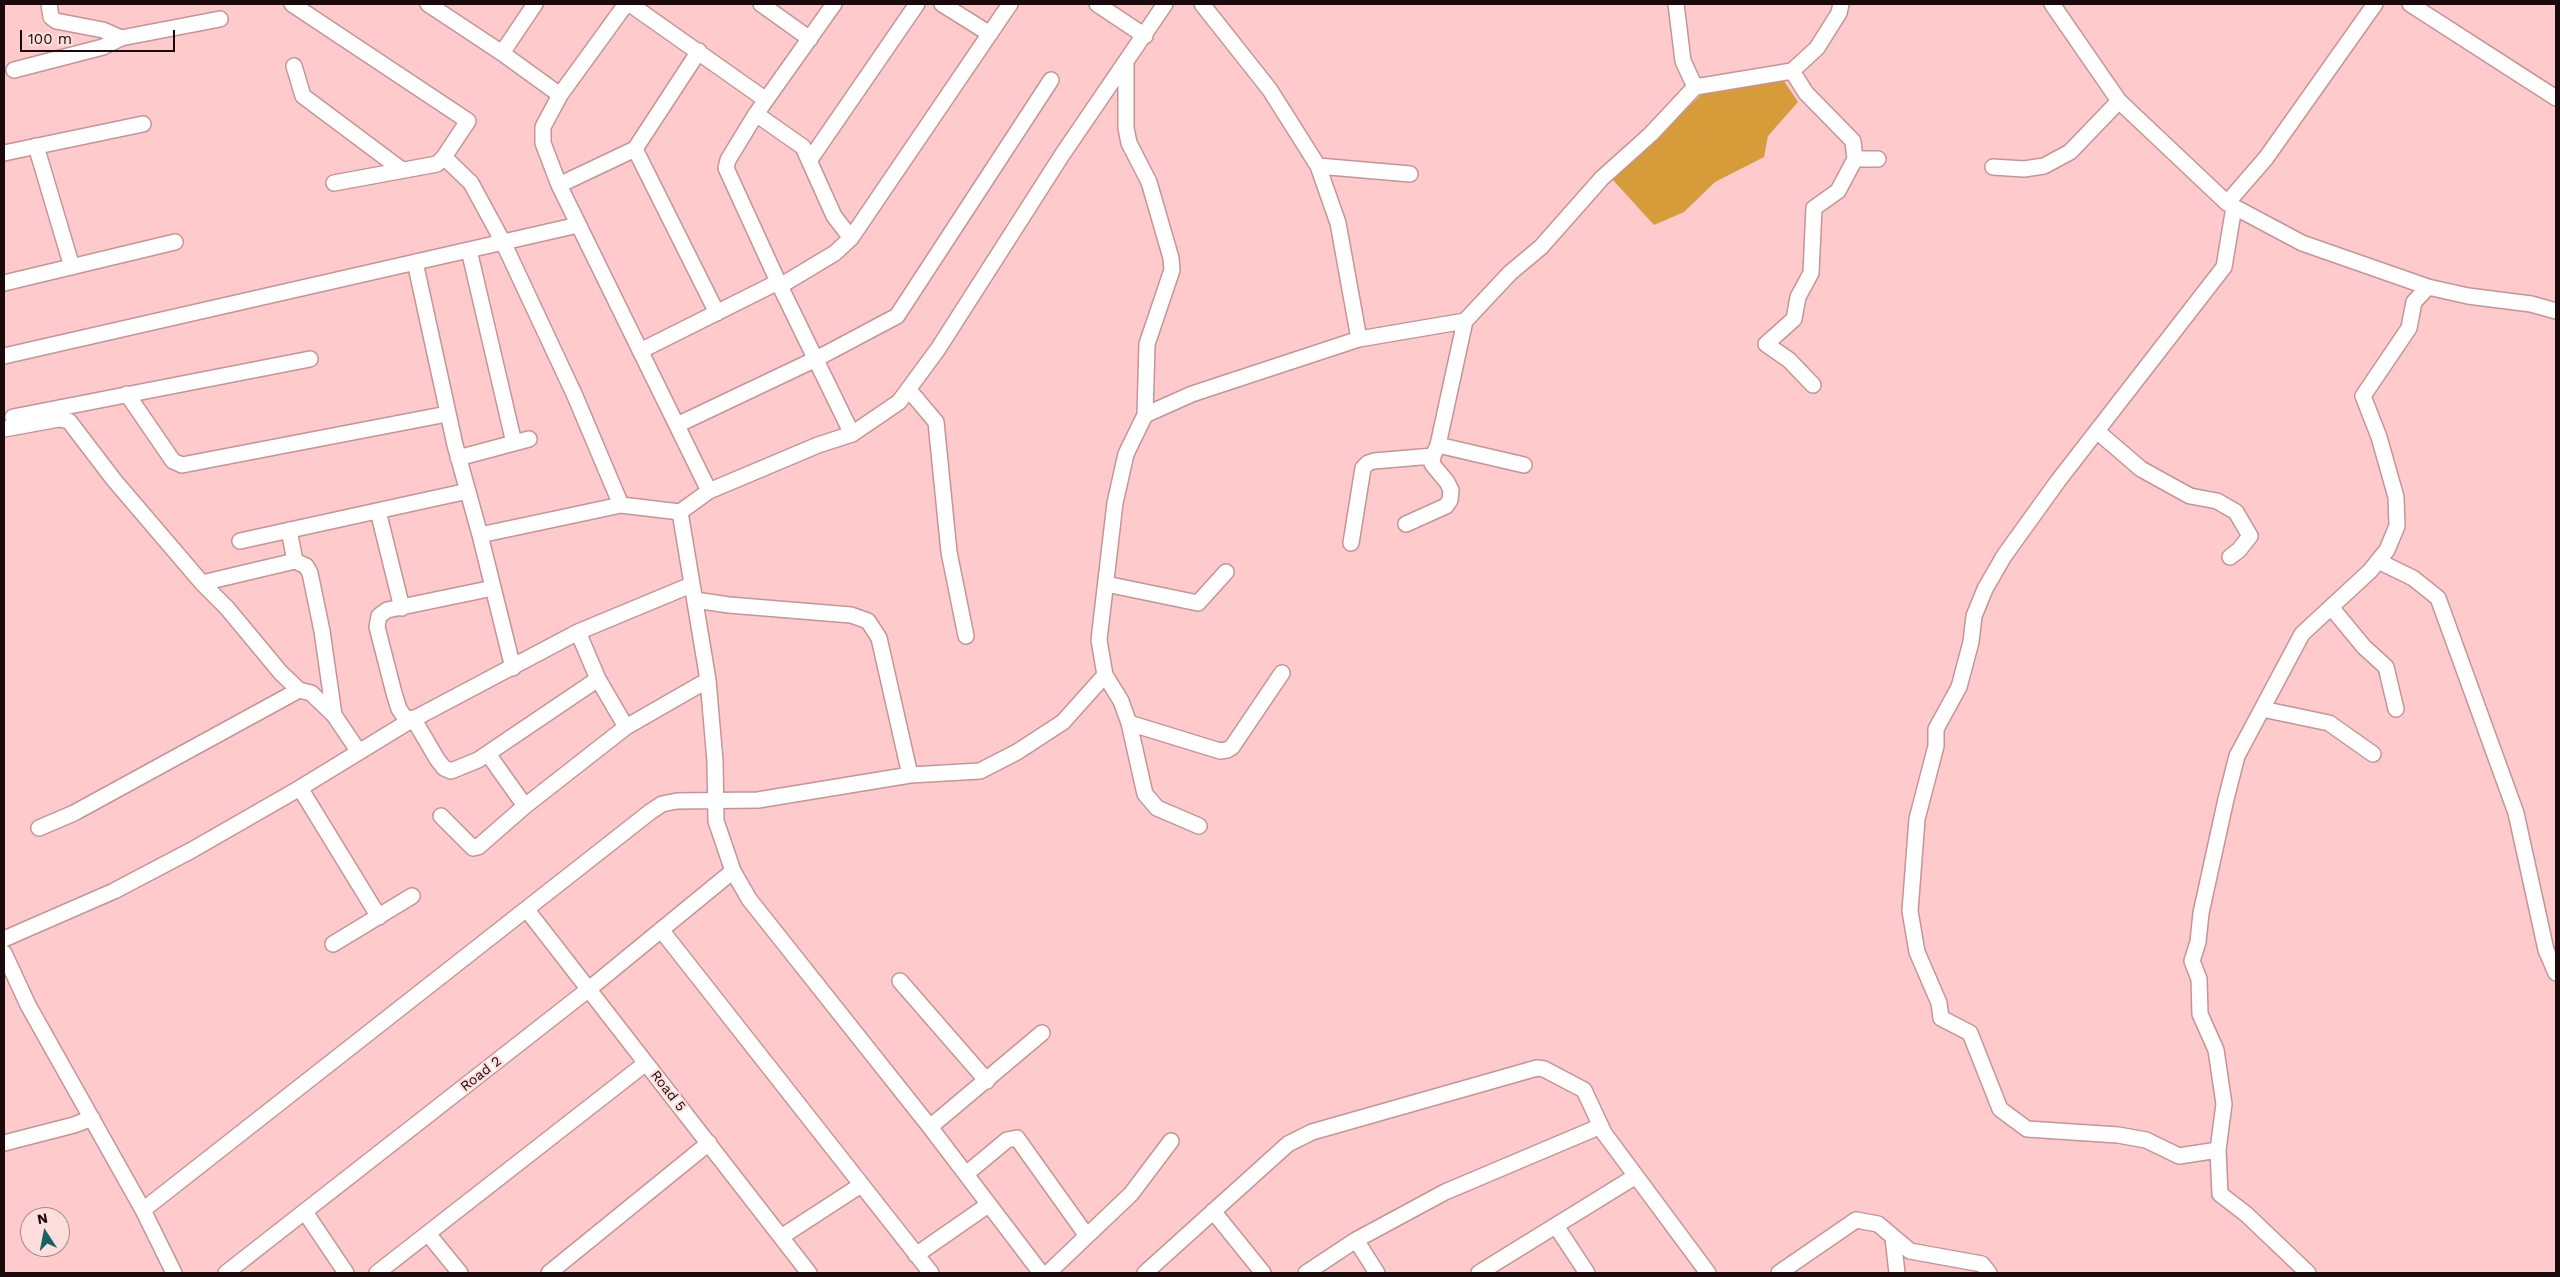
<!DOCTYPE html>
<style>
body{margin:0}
#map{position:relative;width:2560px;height:1277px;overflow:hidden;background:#fecacb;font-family:"Work Sans",sans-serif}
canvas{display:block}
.frame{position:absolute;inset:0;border:5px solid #1b0a0b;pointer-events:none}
.north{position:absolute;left:20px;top:1207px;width:50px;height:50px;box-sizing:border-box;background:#fedddd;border:1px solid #a38989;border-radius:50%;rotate:349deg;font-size:14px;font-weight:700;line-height:20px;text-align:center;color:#1b0a0b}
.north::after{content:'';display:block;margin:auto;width:18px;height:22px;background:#146465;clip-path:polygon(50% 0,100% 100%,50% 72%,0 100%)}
.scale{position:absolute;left:20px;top:30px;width:155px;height:22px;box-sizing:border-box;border:2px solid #1b0a0b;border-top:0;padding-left:6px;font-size:15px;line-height:18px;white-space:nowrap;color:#1b0a0b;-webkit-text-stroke:4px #fedddd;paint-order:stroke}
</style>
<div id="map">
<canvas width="2560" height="1277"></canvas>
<div class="frame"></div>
<div class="north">N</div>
<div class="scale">100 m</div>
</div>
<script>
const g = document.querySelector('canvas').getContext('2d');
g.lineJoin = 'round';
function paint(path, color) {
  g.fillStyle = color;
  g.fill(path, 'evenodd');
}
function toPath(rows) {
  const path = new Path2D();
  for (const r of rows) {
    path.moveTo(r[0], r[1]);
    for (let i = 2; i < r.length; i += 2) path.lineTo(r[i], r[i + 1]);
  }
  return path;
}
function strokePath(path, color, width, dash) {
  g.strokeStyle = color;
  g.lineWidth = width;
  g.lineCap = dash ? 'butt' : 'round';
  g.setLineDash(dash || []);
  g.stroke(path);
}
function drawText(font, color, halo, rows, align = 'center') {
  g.font = font + ' "Work Sans",sans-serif';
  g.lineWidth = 4.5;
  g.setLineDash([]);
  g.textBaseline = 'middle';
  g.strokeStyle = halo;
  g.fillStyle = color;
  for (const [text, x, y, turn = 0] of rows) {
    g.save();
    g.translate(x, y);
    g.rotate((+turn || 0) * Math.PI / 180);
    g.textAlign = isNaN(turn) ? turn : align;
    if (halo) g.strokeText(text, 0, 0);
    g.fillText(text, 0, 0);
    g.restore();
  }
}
const forest = toPath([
 [1782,78,1798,102,1768,136,1764,157,1715,182,1684,212,1654,225,1613,180,1705,91]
]);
const minor = toPath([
 [49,4,51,17,56,21,103,30,121,38,220,19],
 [292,4,468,121,444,157,437,164,334,183],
 [428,4,502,53,560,95],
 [626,4,560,95,543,127,543,143,559,185,709,491],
 [630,4,766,100],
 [761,4,810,39],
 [834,4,756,114,728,160,726,168,780,286,852,434],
 [942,4,990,34],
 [1097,4,1145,36],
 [1202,4,1270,90,1318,166,1338,223,1359,339],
 [1676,4,1683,61,1695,87],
 [2052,4,2119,101,2227,203,2302,243,2428,287,2468,296,2531,304,2556,311],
 [2410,4,2556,98],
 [502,53,535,4],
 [1126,63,1126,128,1129,143,1149,182,1171,258,1172,270,1147,344,1145,415,1126,454,1115,503,1099,640,1105,675,1121,701,1129,723,1145,794,1157,808,1199,826],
 [294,66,303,96,402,170],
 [14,70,103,47,121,38],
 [1792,71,1806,93,1853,141,1855,159,1838,191,1814,208,1811,273,1798,297,1794,319,1766,344,1789,360,1813,385],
 [756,114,803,147,834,216,851,238],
 [36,146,72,267],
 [635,149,717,313],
 [4,153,143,124],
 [444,157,471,183,503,242,575,396,621,505],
 [1855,159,1878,159],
 [809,161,917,4],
 [1318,166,1410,174],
 [1993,167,2024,169,2044,166,2070,152,2119,101],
 [559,185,635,149,699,51],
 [2227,203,2266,158,2375,4],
 [2234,207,2224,267,2058,481,2004,556,1985,589,1974,616,1971,642,1959,687,1936,729,1936,746,1917,819,1910,911,1917,952,1939,1003,1941,1018,1970,1033,2000,1109,2027,1129,2118,1135,2146,1140,2179,1156,2218,1150,2224,1104,2216,1050,2200,1014,2199,979,2192,961,2198,942,2201,913,2226,799,2237,756,2302,634,2370,571,2387,550,2397,526,2396,497,2379,437,2363,396,2409,328,2414,302,2428,287],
 [469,250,514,443],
 [415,262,455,445,480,535,513,668],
 [4,283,175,242],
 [640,351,776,283,780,286,835,253,851,238,1010,4],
 [4,356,578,225],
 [909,390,936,422,949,552,966,636],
 [127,394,173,461,182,465,447,414],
 [1145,415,1192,394,1359,339,1465,321],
 [13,417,310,359],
 [677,425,816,359,897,316,1051,80],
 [4,429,59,419,69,421,114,480,202,583,227,608,281,673,299,690,311,693,334,715,359,752],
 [2098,432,2141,469,2190,496,2217,501,2236,512,2250,536,2239,550,2230,557],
 [1438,445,1524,465],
 [458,458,529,439],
 [378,511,402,608],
 [1406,524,1446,506,1450,500,1451,490,1447,482,1432,464,1433,456,1438,445,1465,321,1510,273,1541,247,1602,178,1651,134,1695,87,1792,71,1817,48,1839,13,1841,4],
 [289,530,295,561],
 [480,535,621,505,680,512],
 [240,541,468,491],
 [1351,543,1363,468,1368,463,1374,461,1433,456],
 [2378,561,2413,578,2438,598,2516,813,2546,950,2556,973],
 [202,583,295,561,306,566,310,573,322,631,334,715],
 [1106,584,1198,603,1226,572],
 [695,600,729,605,851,615,868,621,879,638,910,775],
 [2331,607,2364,647,2386,667,2396,709],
 [578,632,598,679,626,727],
 [2262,709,2329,723,2373,754],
 [413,718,437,759,444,768,451,771,478,760,598,679],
 [408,722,399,709,394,693,377,627,379,616,387,610,493,588],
 [1129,723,1220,751,1227,750,1232,747,1282,673],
 [488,754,525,806],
 [300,788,379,917],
 [441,816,473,848,478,847,525,806,626,727,708,680],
 [39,828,74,813,299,690],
 [527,910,809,1273],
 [662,931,931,1273],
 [4,939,114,891,192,850,300,788,408,722,578,632,691,585],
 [333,944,412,896],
 [4,953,28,1005,143,1210,174,1273],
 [900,981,987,1081],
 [930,1127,1042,1033],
 [4,1143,74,1125,92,1118],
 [2218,1150,2220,1194,2246,1214,2308,1273],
 [966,1174,1007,1140,1017,1138,1087,1236],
 [143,1210,650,812,662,804,677,801,758,800,910,775,980,771,1017,752,1063,722,1105,675],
 [1213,1211,1263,1273],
 [305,1212,346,1273],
 [1556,1226,1587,1273],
 [429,1235,460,1273],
 [781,1237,861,1185],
 [1893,1238,1897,1273],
 [1356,1240,1377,1273],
 [916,1255,988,1205],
 [226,1273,589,989,733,871],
 [377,1273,646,1063],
 [549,1273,709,1143],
 [1041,1273,930,1127,749,899,733,871,716,821,715,761,708,680,680,512,709,491,818,445,852,434,899,402,938,349,1062,155,1165,4],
 [1048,1273,1131,1194,1171,1141],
 [1145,1273,1288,1144,1312,1132,1537,1068,1544,1069,1584,1090,1604,1133,1708,1273],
 [1306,1273,1356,1240,1445,1192,1601,1126],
 [1479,1273,1636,1176],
 [1779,1273,1856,1220,1878,1224,1910,1251,1982,1264,1989,1273]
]);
const streetNames = [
 ["Road 2",481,1074,-38],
 ["Road 5",668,1091,52]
];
paint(forest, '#d59c39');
strokePath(minor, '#c69496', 18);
strokePath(minor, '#fff', 15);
drawText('14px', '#1b0a0b', '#fedddd', streetNames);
</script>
